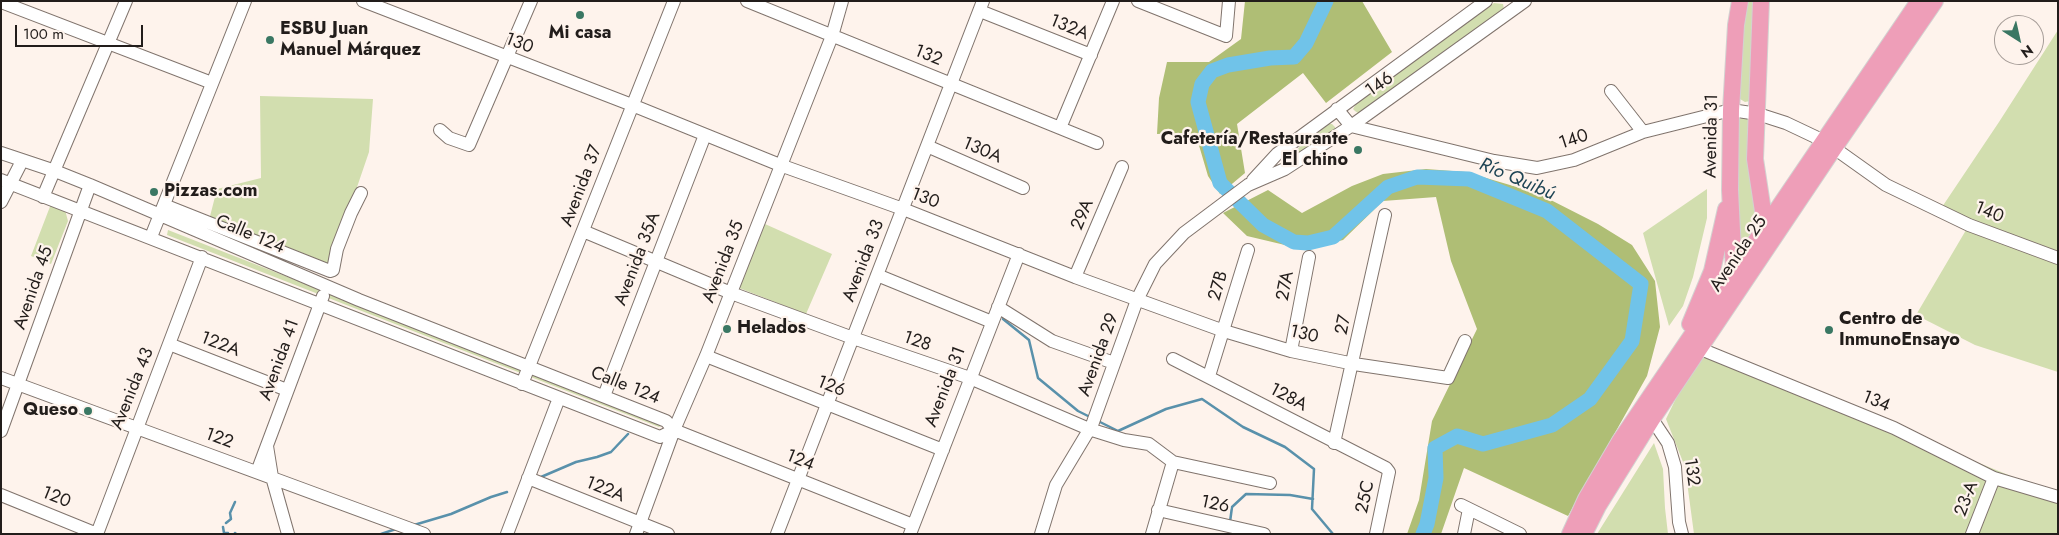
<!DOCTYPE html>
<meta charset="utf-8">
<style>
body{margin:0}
#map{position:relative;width:2059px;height:535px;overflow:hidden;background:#fef3ec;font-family:Jost,sans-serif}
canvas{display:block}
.frame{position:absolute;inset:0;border:2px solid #221d1b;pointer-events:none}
.north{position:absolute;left:1994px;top:15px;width:50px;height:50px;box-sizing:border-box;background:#fef3ec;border:1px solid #a69d98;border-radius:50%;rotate:145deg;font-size:14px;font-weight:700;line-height:20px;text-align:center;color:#221d1b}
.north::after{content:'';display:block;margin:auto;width:18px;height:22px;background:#3a7763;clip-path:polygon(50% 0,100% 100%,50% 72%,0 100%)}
.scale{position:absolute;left:15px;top:25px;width:128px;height:22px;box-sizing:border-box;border:2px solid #221d1b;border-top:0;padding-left:6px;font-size:15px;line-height:18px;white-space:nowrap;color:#221d1b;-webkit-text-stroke:4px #fef3ec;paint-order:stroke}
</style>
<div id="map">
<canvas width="2059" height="535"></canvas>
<div class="frame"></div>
<div class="north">N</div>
<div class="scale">100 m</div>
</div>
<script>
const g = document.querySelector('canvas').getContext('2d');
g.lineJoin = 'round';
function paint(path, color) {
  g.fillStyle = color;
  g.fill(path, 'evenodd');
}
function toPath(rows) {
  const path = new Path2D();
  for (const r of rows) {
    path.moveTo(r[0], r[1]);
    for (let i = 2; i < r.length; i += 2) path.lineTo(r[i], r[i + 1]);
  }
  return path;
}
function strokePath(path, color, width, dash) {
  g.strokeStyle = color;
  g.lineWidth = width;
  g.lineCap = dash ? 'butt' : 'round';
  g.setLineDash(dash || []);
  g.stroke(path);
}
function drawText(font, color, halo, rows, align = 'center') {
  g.font = font + ' Jost,sans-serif';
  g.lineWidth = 4.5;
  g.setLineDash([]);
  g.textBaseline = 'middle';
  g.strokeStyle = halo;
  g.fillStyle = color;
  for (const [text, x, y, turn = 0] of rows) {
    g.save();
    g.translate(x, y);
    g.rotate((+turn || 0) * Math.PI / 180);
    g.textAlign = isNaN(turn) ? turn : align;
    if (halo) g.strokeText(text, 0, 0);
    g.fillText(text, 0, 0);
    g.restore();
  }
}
const green = toPath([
 [1746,1,1755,1,1750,101,1745,102,1740,99,1738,91],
 [1494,3,1503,4,1504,9,1362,112,1358,113,1355,111,1353,109,1356,104],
 [2058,30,2058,372,1975,345,1916,315,1969,225,1940,210,1999,122],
 [260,96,373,99,369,152,328,272,207,228,217,189,261,178],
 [1743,118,1749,118,1758,223,1740,250,1736,125,1737,120],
 [1329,124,1332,124,1335,127,1335,132,1292,160,1291,157,1292,153],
 [1707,189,1707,218,1693,277,1683,306,1669,326,1643,233],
 [51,204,65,210,68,221,51,264,31,256],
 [765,224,832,254,806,314,739,288],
 [168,230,660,423,661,426,659,427,167,235],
 [1700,349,2028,483,2058,491,2058,534,1694,534,1685,467,1666,419],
 [1654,443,1663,469,1665,508,1668,534,1597,534]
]);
const forest = toPath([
 [1245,1,1362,1,1392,52,1326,103,1303,73,1237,124,1245,173,1220,194,1208,176,1198,142,1185,133,1157,134,1159,98,1167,62,1209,62,1241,39],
 [1426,169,1466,172,1537,193,1598,224,1632,245,1655,281,1660,327,1647,376,1568,516,1464,468,1441,534,1407,534,1419,500,1432,421,1477,329,1451,261,1436,197,1383,201,1343,240,1306,250,1247,236,1223,213,1268,190,1302,213,1352,186,1383,174]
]);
const stream = toPath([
 [1003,319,1029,340,1038,378,1078,411,1090,417],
 [1098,421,1118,431,1166,409,1202,399,1243,427,1285,447,1314,469,1312,509,1333,534],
 [541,477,576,462,597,457,611,452,628,434],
 [1230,522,1232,507,1246,494,1290,495,1313,499],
 [226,523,231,519,230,513,235,502],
 [414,525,451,514,491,497,507,492],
 [223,527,224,533,228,533],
 [235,533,236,534],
 [381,534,396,529]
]);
const river = toPath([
 [1326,1,1306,43,1294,57,1270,58,1228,65,1212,71,1202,84,1198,102,1220,183,1263,225,1294,242,1308,243,1333,237,1388,187,1417,177,1469,179,1547,211,1641,284,1632,341,1590,399,1552,425,1483,444,1457,436,1435,448,1436,478,1427,524,1423,534]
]);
const minor = toPath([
 [363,1,632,105,780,165,903,209,1075,277,1224,331,1291,351,1354,364,1448,378,1465,341],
 [747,1,1097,143],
 [1138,1,1226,36,1229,1],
 [1,2,212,83],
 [980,11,1091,55],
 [1611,91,1643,132],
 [1337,109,1351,126,1494,161,1537,168,1574,160,1643,132,1731,110,1758,114,1786,123,1824,141],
 [1060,128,1113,1],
 [440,130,449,138,469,145,531,1],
 [927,146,1023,188],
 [1834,148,1886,185,1969,225,2058,258],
 [1,153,55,171,90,185,359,300,666,421,674,430,913,525],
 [1,180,660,437,674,430],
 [1253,180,1277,154,1486,1],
 [43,197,126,1],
 [1,202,22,161],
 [164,205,330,271,333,270,337,249,351,213,361,193],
 [583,231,731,293,853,338,970,378,1089,429,1124,440,1149,444,1173,462,1270,483],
 [151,237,245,1],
 [877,275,992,322],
 [1075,277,1122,167],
 [998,307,1052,341,1114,363],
 [1696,342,1700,349,1708,352,1894,428,1994,478,2058,497],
 [169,344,287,390],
 [1291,351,1309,257],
 [706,356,943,450],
 [1173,359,1386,468,1389,472,1376,534],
 [1209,376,1248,250],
 [1,378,424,534],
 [522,384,674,1],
 [604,396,705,135],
 [1652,419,1668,443,1675,467,1679,522,1682,534],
 [1,431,90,185],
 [1334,443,1385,215],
 [267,446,272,477,288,534],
 [257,472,323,296],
 [528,478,668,534],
 [1,495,97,534,202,257],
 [1461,505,1520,534],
 [1158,510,1264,534],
 [507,534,559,398],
 [636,534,674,430,706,356,832,36,842,1],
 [777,534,983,1],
 [910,534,1019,254],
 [1041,534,1056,485,1092,425,1137,300,1155,264,1184,233,1248,185,1285,169,1351,126,1525,1],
 [1152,534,1173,462],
 [1464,534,1469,509],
 [1972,534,1994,478]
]);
const major = toPath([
 [1761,1,1755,159,1766,231],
 [1734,272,1730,190,1731,110,1736,25,1740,1],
 [1690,324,1712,271,1726,209],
 [1570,534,1586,499,1620,441,1919,1],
 [1584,534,1598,506,1652,419,1834,148,1935,1]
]);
const markers = [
 [580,15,5,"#3a7763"],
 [270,40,5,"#3a7763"],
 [1358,150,5,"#3a7763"],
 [154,192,5,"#3a7763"],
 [727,329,5,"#3a7763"],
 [1829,330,5,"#3a7763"],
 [88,411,5,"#3a7763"]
];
const streetNames = [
 ["132A",1069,28,22],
 ["130",519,44,21],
 ["132",928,56,22],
 ["146",1380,85,-35],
 ["Avenida 31",1712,136,-89],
 ["140",1574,140,-18],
 ["130A",982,151,23],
 ["Avenida 37",582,186,-69],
 ["130",925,199,21],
 ["140",1989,213,22],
 ["29A",1083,215,-67],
 ["Calle 124",250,235,23],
 ["Avenida 25",1739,254,-56],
 ["Avenida 35A",638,259,-69],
 ["Avenida 33",864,261,-69],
 ["Avenida 35",724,262,-69],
 ["27B",1219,286,-74],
 ["27A",1286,286,-79],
 ["Avenida 45",34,288,-71],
 ["27",1344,325,-78],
 ["130",1304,335,13],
 ["128",917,342,19],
 ["122A",220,345,21],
 ["Avenida 29",1099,355,-70],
 ["Avenida 41",280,360,-70],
 ["Calle 124",625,386,22],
 ["126",831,387,22],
 ["Avenida 31",946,387,-69],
 ["Avenida 43",133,389,-68],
 ["128A",1288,398,28],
 ["134",1876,402,22],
 ["122",219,439,20],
 ["124",800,461,22],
 ["132",1691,472,82],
 ["122A",605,490,22],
 ["25C",1366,497,-78],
 ["120",56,498,22],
 ["23-A",1967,499,-69],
 ["126",1215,505,12]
];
const poiNames = [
 ["ESBU Juan",280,30],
 ["Manuel Márquez",280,51],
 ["Mi casa",580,34,"center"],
 ["Cafetería/Restaurante",1348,140,"right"],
 ["El chino",1348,161,"right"],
 ["Pizzas.com",164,192],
 ["Centro de",1839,320],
 ["InmunoEnsayo",1839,341],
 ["Helados",737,329],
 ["Queso",78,411,"right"]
];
const waterNames = [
 ["Río Quibú",1517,180,23]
];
paint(green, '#d2deaf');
paint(forest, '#afbe75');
strokePath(stream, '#5991ab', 2.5);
strokePath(river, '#70c3e9', 15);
strokePath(minor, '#80746d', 14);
strokePath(major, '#d3d2d1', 18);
strokePath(minor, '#fff', 12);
strokePath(major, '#ee9eb8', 16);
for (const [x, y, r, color] of markers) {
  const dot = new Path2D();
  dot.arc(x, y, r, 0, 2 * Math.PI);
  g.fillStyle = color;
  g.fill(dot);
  strokePath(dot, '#fef3ec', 2);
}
drawText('18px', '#221d1b', '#fef3ec', streetNames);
drawText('bold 18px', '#221d1b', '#fef3ec', poiNames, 'left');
drawText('italic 19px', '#1e4454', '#fef3ec', waterNames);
</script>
